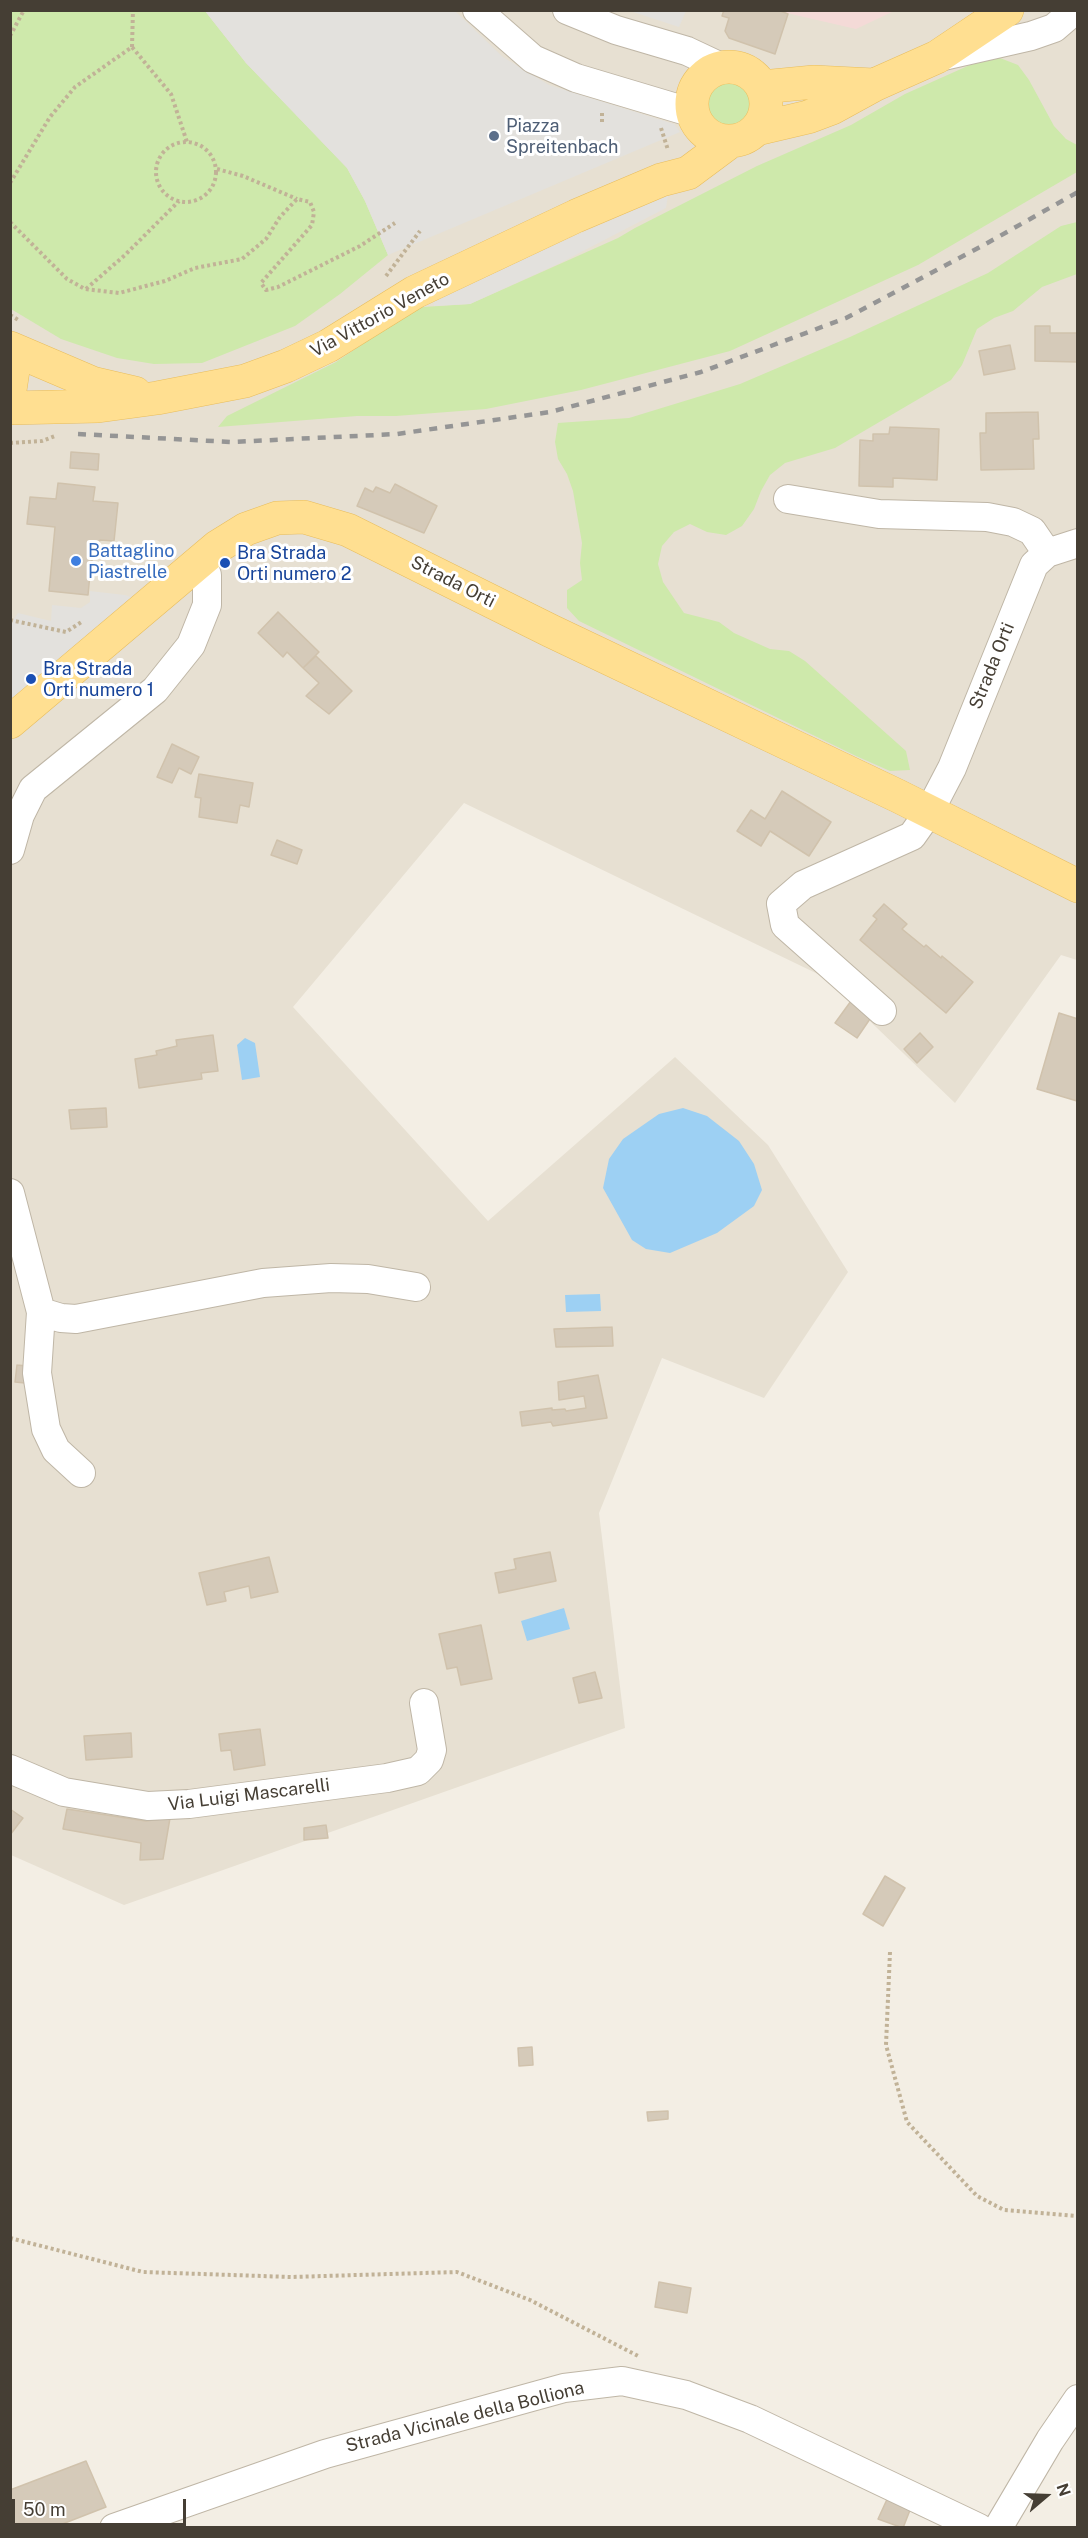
<!DOCTYPE html>
<style>
body{margin:0}
#map{position:relative;width:1088px;height:2538px;overflow:hidden;background:#f3eee4;font-family:"Public Sans",sans-serif}
canvas{display:block}
.frame{position:absolute;inset:0;border:12px solid #453e34;pointer-events:none}
.north{position:absolute;left:1016px;top:2466px;width:60px;height:60px;-webkit-text-stroke:4px #fff;paint-order:stroke;rotate:71deg;font-size:16px;font-weight:700;line-height:24px;text-align:center;color:#453e34}
.north::after{content:'';display:block;margin:auto;width:21px;height:27px;background:#453e34;clip-path:polygon(50% 0,100% 100%,50% 72%,0 100%)}
.scale{position:absolute;left:12px;top:2499px;width:174px;height:27px;box-sizing:border-box;border:3px solid #453e34;border-top:0;padding-left:8px;font-size:18px;line-height:21px;white-space:nowrap;color:#453e34;-webkit-text-stroke:4px #fff;paint-order:stroke}
</style>
<div id="map">
<canvas width="1088" height="2538"></canvas>
<div class="frame"></div>
<div class="north">N</div>
<div class="scale">50 m</div>
</div>
<script>
const g = document.querySelector('canvas').getContext('2d');
g.lineJoin = 'round';
function paint(path, color) {
  g.fillStyle = color;
  g.fill(path, 'evenodd');
}
function toPath(rows) {
  const path = new Path2D();
  for (const r of rows) {
    if (r.length === 3) {
      path.moveTo(r[0] + r[2], r[1]);
      path.arc(r[0], r[1], r[2], 0, 2 * Math.PI);
      continue;
    }
    path.moveTo(r[0], r[1]);
    for (let i = 2; i < r.length; i += 2) path.lineTo(r[i], r[i + 1]);
  }
  return path;
}
function strokePath(path, color, width, dash) {
  g.strokeStyle = color;
  g.lineWidth = width;
  g.lineCap = dash ? 'butt' : 'round';
  g.setLineDash(dash || []);
  g.stroke(path);
}
function drawText(font, color, halo, rows, align = 'center') {
  g.font = font + ' "Public Sans",sans-serif';
  g.lineWidth = 6;
  g.setLineDash([]);
  g.textBaseline = 'middle';
  g.strokeStyle = halo;
  g.fillStyle = color;
  for (const [text, x, y, turn = 0] of rows) {
    g.save();
    g.translate(x, y);
    g.rotate((+turn || 0) * Math.PI / 180);
    g.textAlign = isNaN(turn) ? turn : align;
    if (halo) g.strokeText(text, 0, 0);
    g.fillText(text, 0, 0);
    g.restore();
  }
}
const residential = toPath([
 [11,11,1077,11,1077,960,1061,955,955,1103,824,977,464,803,293,1007,488,1221,675,1057,768,1145,848,1272,764,1398,662,1358,599,1513,625,1728,124,1905,11,1855]
]);
const medical = toPath([
 [778,11,894,11,856,29]
]);
const green = toPath([
 [11,11,205,11,246,63,347,168,365,201,388,255,340,294,295,326,202,363,154,364,117,358,61,339,11,309],
 [1000,58,1018,65,1029,80,1054,126,1066,139,1077,145,1077,172,918,265,730,351,581,390,486,409,396,416,357,416,218,427,227,416,336,362,409,313,423,307,470,304,618,238,635,228,757,166,851,125,905,94,981,60],
 [729,104,21],
 [1077,222,1077,274,1042,287,1013,311,994,318,977,329,962,365,951,380,835,448,785,463,770,475,761,491,754,509,742,526,726,535,707,532,690,524,674,532,662,546,658,564,663,582,684,613,719,622,734,633,770,649,789,651,805,661,906,751,910,770,890,771,856,756,579,621,567,608,567,590,582,580,580,563,582,543,573,491,567,474,558,459,555,442,558,423,629,418,740,384,850,337,988,273,1061,226]
]);
const parking = toPath([
 [205,11,455,11,503,57,549,85,674,124,680,132,388,255,365,201,347,168,246,63],
 [630,11,686,10,686,11,679,27],
 [668,195,666,208,560,263,470,304,434,306,433,299],
 [90,591,125,595,148,603,11,722,11,623,18,613,51,621,52,605,81,608,90,602]
]);
const water = toPath([
 [245,1038,255,1043,260,1077,242,1080,237,1045],
 [683,1108,707,1116,739,1141,754,1164,762,1190,754,1206,717,1233,670,1253,646,1249,632,1240,603,1188,609,1159,623,1139,659,1114],
 [600,1294,601,1311,566,1312,565,1295],
 [564,1608,570,1629,527,1641,521,1621]
]);
const building = toPath([
 [724,10,778,10,788,14,775,54,729,38,725,31,729,18,722,16,724,10],
 [1035,326,1050,326,1050,333,1078,333,1078,362,1035,361,1035,326],
 [1010,345,1015,369,984,375,979,351,1010,345],
 [1038,412,1039,439,1033,439,1034,469,981,470,980,433,986,433,986,413,1038,412],
 [890,427,939,429,937,480,893,478,893,487,859,486,860,440,873,441,873,434,889,434,890,427],
 [71,452,99,454,98,470,70,468,71,452],
 [58,483,95,487,93,501,118,503,114,541,100,540,91,563,88,595,49,591,55,527,27,524,30,497,56,499,58,483],
 [395,484,437,506,424,533,357,506,365,488,373,492,376,487,390,493,395,484],
 [278,612,319,652,303,668,287,652,283,657,258,633,278,612],
 [316,656,352,691,329,714,306,696,319,683,303,668,316,656],
 [172,744,199,757,191,774,179,768,172,783,157,777,172,744],
 [199,774,253,783,249,807,240,805,237,823,199,817,201,798,195,797,199,774],
 [782,791,831,822,809,856,770,831,761,846,737,831,751,810,765,819,782,791],
 [277,840,302,850,297,864,271,855,277,840],
 [884,904,907,924,902,929,924,947,926,945,941,958,942,956,973,982,946,1013,860,940,877,919,873,916,884,904],
 [851,1001,872,1016,857,1038,835,1023,851,1001],
 [1059,1013,1078,1019,1077,1101,1037,1089,1059,1013],
 [920,1033,933,1047,917,1063,904,1049,920,1033],
 [213,1035,218,1071,201,1073,202,1079,139,1088,135,1059,157,1055,156,1051,177,1046,176,1040,213,1035],
 [106,1108,107,1127,71,1129,69,1110,106,1108],
 [612,1327,613,1346,556,1347,554,1329,612,1327],
 [17,1365,27,1366,25,1383,15,1382,17,1365],
 [598,1375,607,1418,553,1426,551,1422,522,1426,520,1412,552,1408,552,1410,565,1409,566,1411,586,1408,584,1396,559,1400,558,1382,598,1375],
 [550,1552,556,1581,499,1593,495,1573,516,1569,514,1559,550,1552],
 [269,1557,278,1592,251,1598,249,1586,224,1592,226,1601,207,1605,199,1573,269,1557],
 [481,1625,492,1679,461,1685,457,1667,447,1669,439,1634,481,1625],
 [595,1672,602,1698,579,1703,573,1678,595,1672],
 [260,1729,265,1765,234,1770,231,1750,221,1751,219,1734,260,1729],
 [131,1733,132,1757,86,1760,84,1736,131,1733],
 [10,1809,23,1818,10,1835,10,1809],
 [67,1809,146,1821,170,1818,163,1859,140,1860,141,1843,63,1829,67,1809],
 [326,1825,328,1838,304,1840,304,1828,326,1825],
 [885,1876,905,1888,883,1926,863,1914,885,1876],
 [532,2047,533,2065,519,2066,518,2048,532,2047],
 [668,2111,668,2119,648,2121,647,2112,668,2111],
 [659,2282,691,2288,687,2313,655,2307,659,2282],
 [86,2461,106,2507,52,2528,10,2528,10,2490,86,2461],
 [889,2495,912,2505,903,2528,878,2519,889,2495]
]);
const path = toPath([
 [10,36,24,10],
 [132,47,133,10],
 [602,113,602,122],
 [661,128,668,150],
 [186,172,30],
 [217,169,243,176,297,199],
 [10,183,50,117,75,87,132,47,171,94,187,142],
 [10,222,67,279,85,289,119,293,165,281,195,268,242,259,266,239,280,217,297,199,310,202,314,212,312,225,261,283,266,290,278,287,360,246,395,223],
 [386,276,420,231],
 [86,289,125,255,179,201],
 [10,315,20,321],
 [10,443,42,441,55,436],
 [10,620,66,632,83,621],
 [890,1952,886,2045,907,2122,977,2196,1004,2210,1078,2216],
 [10,2238,143,2272,291,2277,457,2272,530,2300,640,2357]
]);
const minor = toPath([
 [477,10,533,59,576,78,693,113],
 [567,10,616,30,687,51,721,67],
 [943,56,1031,36,1054,28,1075,10],
 [788,499,879,514,987,517,1013,522,1032,531,1047,553],
 [10,850,20,815,33,789,155,690,191,645,207,605,207,575,201,560],
 [882,1011,785,925,781,904,803,885,912,836,929,812,952,768,1034,565,1047,553,1078,543],
 [10,1193,41,1312,37,1373,46,1429,56,1450,81,1473],
 [41,1312,61,1318,76,1319,263,1283,331,1278,368,1279,416,1287],
 [10,1769,64,1792,148,1806,189,1804,387,1778,418,1771,429,1760,432,1750,424,1703],
 [114,2528,325,2454,564,2388,622,2381,686,2395,750,2419,979,2528],
 [998,2528,1050,2440,1078,2399]
]);
const major = toPath([
 [729,104,37],
 [762,87,814,82,874,85],
 [757,129,808,117,832,108,874,85,937,57,1007,10],
 [10,348,92,383,135,393],
 [10,359,13,370,10,390],
 [10,408,98,406,157,398,245,381,286,366,328,346,415,292,576,216,661,180,688,173,731,141],
 [10,722,217,547,246,529,277,518,304,517,348,530,551,631,898,796,1078,886]
]);
const rail = toPath([
 [78,434,232,442,397,434,550,412,701,372,846,318,982,246,1078,192]
]);
const markers = [
 [494,136,6,"#5c6f8a"],
 [76,561,6,"#3f7fe0"],
 [225,563,6,"#1a4fb4"],
 [31,679,6,"#1a4fb4"]
];
const serviceNames = [
 ["Piazza",506,126],
 ["Spreitenbach",506,147]
];
const streetNames = [
 ["Via Vittorio Veneto",380,315,-29],
 ["Strada Orti",453,582,27],
 ["Strada Orti",992,666,-68],
 ["Via Luigi Mascarelli",249,1795,-7],
 ["Strada Vicinale della Bolliona",465,2417,-14]
];
const shopNames = [
 ["Battaglino",88,551],
 ["Piastrelle",88,572]
];
const transitNames = [
 ["Bra Strada",237,553],
 ["Orti numero 2",237,574],
 ["Bra Strada",43,669],
 ["Orti numero 1",43,690]
];
paint(residential, '#e7e0d2');
paint(medical, '#f4dad7');
paint(green, '#cee9ab');
paint(parking, '#e3e1dd');
paint(water, '#9dd0f3');
paint(building, '#d5cab9');
strokePath(building, '#d0c2ac', 1.5);
strokePath(minor, '#bfb6a6', 30);
strokePath(major, '#e8bd5d', 34);
strokePath(path, '#c1b297', 4, [3, 3]);
strokePath(minor, '#fff', 28);
strokePath(major, '#ffdf91', 33);
strokePath(rail, '#959595', 4.5, [8, 8]);
for (const [x, y, r, color] of markers) {
  const dot = new Path2D();
  dot.arc(x, y, r, 0, 2 * Math.PI);
  g.fillStyle = color;
  g.fill(dot);
  strokePath(dot, '#fff', 2);
}
drawText('18px', '#4e5e75', '#fff', serviceNames, 'left');
drawText('18px', '#453e34', '#fff', streetNames);
drawText('18px', '#366cbe', '#fff', shopNames, 'left');
drawText('18px', '#164399', '#fff', transitNames, 'left');
</script>
